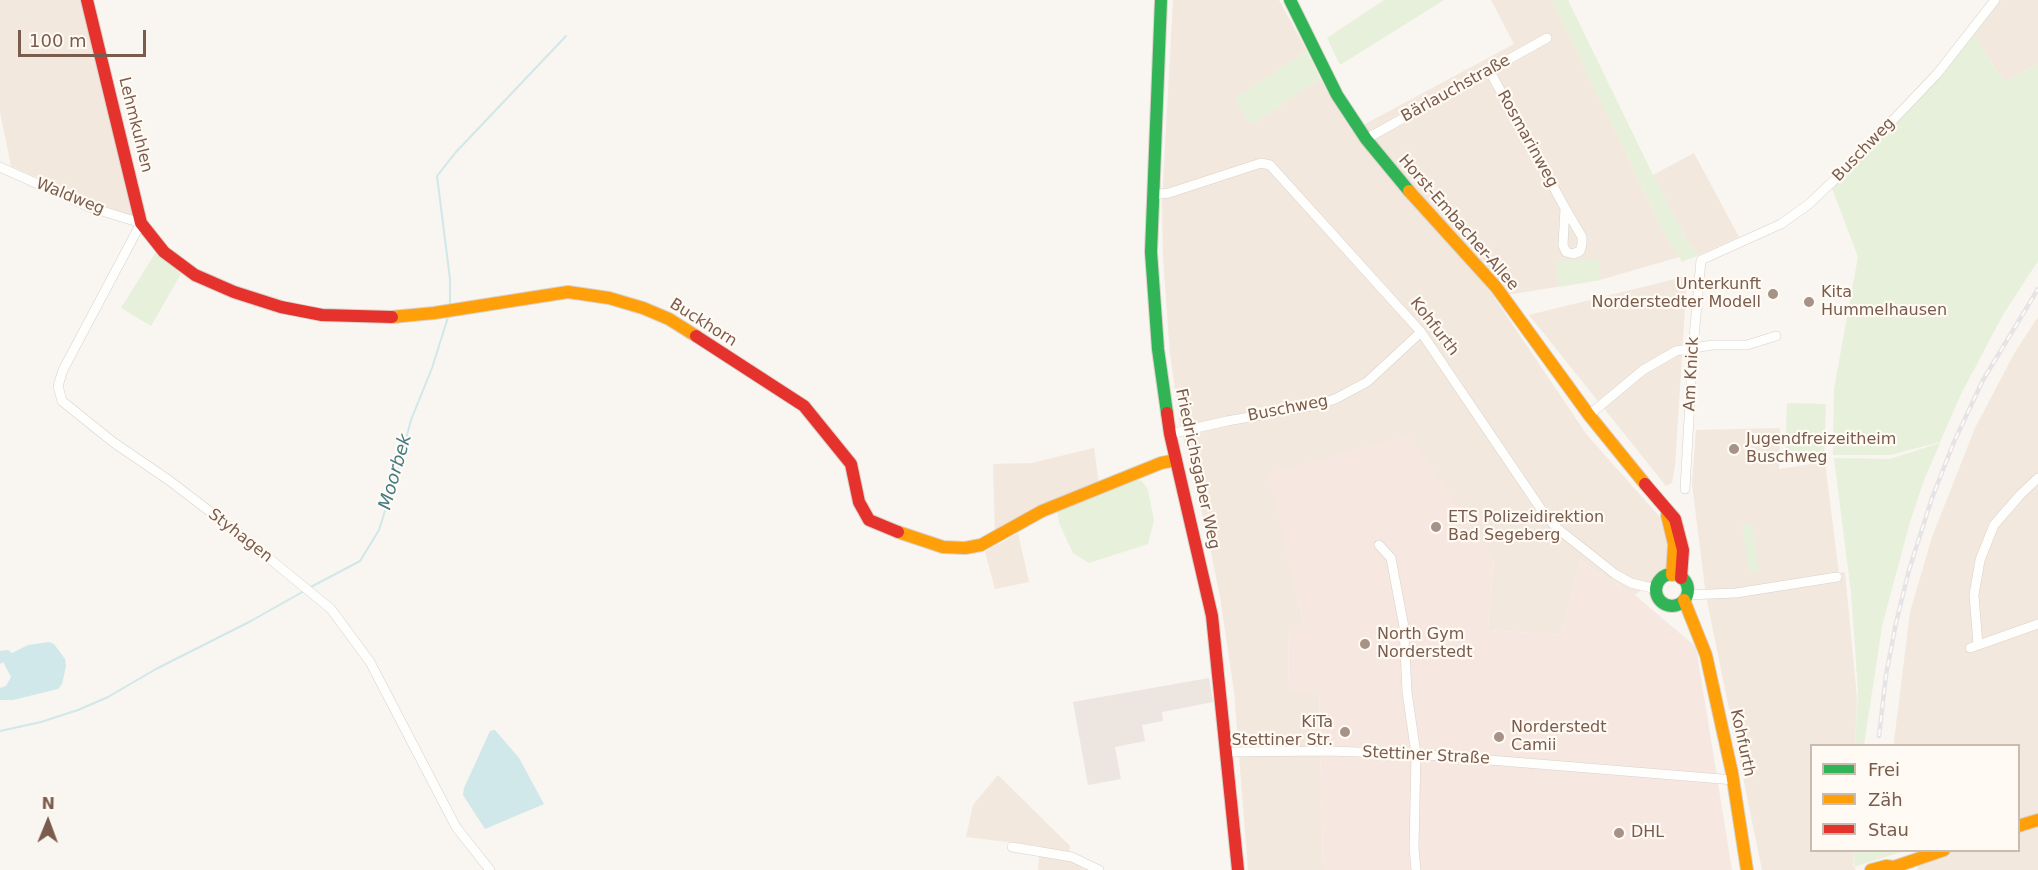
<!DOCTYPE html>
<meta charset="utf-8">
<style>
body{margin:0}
#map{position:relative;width:2038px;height:870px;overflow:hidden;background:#f9f5f0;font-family:"DejaVu Sans",sans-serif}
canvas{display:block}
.legend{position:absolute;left:1810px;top:744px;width:210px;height:108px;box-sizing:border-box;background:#fffaf3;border:2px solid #cabbb1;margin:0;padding:8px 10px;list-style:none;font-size:18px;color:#7a5c4d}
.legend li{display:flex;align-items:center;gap:12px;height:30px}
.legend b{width:30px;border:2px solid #cabbb1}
.north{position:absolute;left:18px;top:792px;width:60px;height:60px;-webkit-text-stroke:4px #fffaf3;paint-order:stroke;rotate:1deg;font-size:16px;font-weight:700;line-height:24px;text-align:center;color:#7a5c4d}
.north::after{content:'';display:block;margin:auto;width:21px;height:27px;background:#7a5c4d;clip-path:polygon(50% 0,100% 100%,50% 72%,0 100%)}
.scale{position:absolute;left:18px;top:30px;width:128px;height:27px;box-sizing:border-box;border:3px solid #7a5c4d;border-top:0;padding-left:8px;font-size:18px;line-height:21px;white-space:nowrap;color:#7a5c4d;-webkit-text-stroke:4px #fffaf3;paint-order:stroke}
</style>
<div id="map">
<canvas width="2038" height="870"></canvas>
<ul class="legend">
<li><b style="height:8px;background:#30b455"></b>Frei</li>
<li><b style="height:8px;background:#ff9f0a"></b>Zäh</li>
<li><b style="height:8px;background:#e5322d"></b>Stau</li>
</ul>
<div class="north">N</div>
<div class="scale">100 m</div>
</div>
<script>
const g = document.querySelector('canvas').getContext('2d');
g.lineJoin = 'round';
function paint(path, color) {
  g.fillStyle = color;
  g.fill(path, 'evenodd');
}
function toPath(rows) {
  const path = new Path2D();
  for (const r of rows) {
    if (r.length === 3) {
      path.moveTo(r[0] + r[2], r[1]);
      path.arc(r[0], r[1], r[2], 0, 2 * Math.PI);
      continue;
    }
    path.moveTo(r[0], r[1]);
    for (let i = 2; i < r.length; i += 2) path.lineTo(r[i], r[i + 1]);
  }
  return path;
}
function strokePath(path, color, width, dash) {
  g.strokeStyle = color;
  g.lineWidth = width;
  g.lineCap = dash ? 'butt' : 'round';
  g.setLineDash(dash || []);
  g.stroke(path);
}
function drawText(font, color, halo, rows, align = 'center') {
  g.font = font + ' "DejaVu Sans",sans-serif';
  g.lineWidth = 4.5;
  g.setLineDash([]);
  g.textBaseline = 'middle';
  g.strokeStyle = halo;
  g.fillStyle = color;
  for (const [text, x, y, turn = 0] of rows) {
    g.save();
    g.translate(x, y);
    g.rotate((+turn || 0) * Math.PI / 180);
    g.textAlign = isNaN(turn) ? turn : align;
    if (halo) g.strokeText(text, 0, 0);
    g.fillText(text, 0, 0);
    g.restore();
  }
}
const residential = toPath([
 [0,0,92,0,137,218,94,203,11,166,0,112],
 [1173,0,1279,0,1307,51,1235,99,1252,125,1320,78,1352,131,1514,44,1491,0,1552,0,1665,234,1679,257,1600,280,1494,297,1587,435,1659,516,1669,534,1667,571,1635,595,1580,561,1561,635,1488,630,1494,558,1270,473,1305,631,1288,631,1289,694,1319,694,1323,870,1248,870,1234,691,1220,597,1208,538,1180,424,1170,354,1163,258,1162,203],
 [2001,0,2038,0,2038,64,2004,82,1973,34],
 [1694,153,1739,237,1699,255,1686,239,1653,175],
 [1687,276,1675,466,1672,483,1666,486,1529,315],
 [2038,317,2038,870,1917,870,1918,867,1915,851,2018,850,2018,746,1894,746,1894,741,1910,612,1932,537,1975,428,2015,352],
 [1780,428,1779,469,1825,462,1839,573,1845,572,1857,698,1855,745,1812,746,1812,850,1853,851,1853,865,1856,870,1762,870,1706,596,1692,484,1696,430],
 [1094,448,1099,484,995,534,993,464,1031,463],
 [1018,533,1029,582,995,589,985,552],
 [998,775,1070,846,1068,860,1091,870,1038,870,1040,846,966,837,973,805]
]);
const commercial = toPath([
 [1409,435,1494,558,1488,630,1561,635,1580,561,1635,595,1696,647,1732,870,1323,870,1319,694,1289,694,1288,631,1305,630,1269,473]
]);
const industrial = toPath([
 [1209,678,1213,702,1162,712,1163,721,1142,725,1145,741,1115,747,1121,779,1088,785,1073,702]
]);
const green = toPath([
 [1384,0,1444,0,1340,65,1327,38],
 [1552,0,1568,0,1653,175,1686,239,1699,255,1682,262,1665,234],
 [1973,34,2004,82,2038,64,2038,261,2004,313,1961,394,1940,442,1890,455,1833,455,1834,389,1858,257,1832,188,1854,167],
 [1307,51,1320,78,1252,125,1234,99],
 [156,252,181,274,151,326,121,308],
 [1599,259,1600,280,1557,287,1557,261],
 [1787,403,1826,404,1824,459,1785,457],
 [1940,443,1924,480,1910,522,1882,626,1864,745,1888,745,1855,745,1858,691,1851,592,1834,458,1890,459],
 [1132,479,1142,481,1148,490,1154,520,1148,544,1089,563,1073,553,1059,523,1057,510],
 [1752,523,1759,571,1749,572,1742,525],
 [1853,851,1901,850,1901,852,1854,867]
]);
const water = toPath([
 [49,642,54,644,65,659,66,666,62,684,58,689,13,700,0,700,0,688,6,686,11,677,3,662,0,664,0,651,8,650,12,653,28,645],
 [495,730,519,758,544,804,485,829,463,795,464,788,490,731]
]);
const stream = toPath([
 [450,306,450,279,437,176,456,152,566,36],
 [309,588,360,561,379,530,398,469,411,420,432,368,449,314],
 [0,731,41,722,78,710,108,697,156,669,251,621,304,591]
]);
const street = toPath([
 [1489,70,1565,208,1563,245,1566,252,1573,254,1580,251,1582,244,1582,237,1565,208],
 [1366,139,1547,38],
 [0,167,89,207,141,223,63,370,58,386,62,401,113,442,170,481,243,537,331,609,370,662,456,827,490,870],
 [1152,195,1169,193,1261,163,1270,165,1421,332,1545,515,1558,529,1615,574,1631,583,1656,589],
 [1589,415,1643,370,1676,351,1712,345,1747,345,1776,336],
 [1170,434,1227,421,1317,405,1335,399,1367,382,1421,332],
 [1685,489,1693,348,1701,260,1781,224,1809,204,1852,163,1937,74,1995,0],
 [1379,545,1391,558,1404,627,1407,692,1416,754,1414,848,1416,870],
 [1687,595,1736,593,1837,577],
 [1978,645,1974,595,1980,560,1994,525,2020,495,2038,478],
 [1970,648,2038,624],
 [1227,752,1329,751,1416,754,1734,780],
 [1012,847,1072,857,1099,870]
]);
const fast = toPath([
 [1161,0,1151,252,1158,349,1167,413],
 [1290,0,1337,95,1366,139,1409,191],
 [1672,590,16]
]);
const slow = toPath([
 [1409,191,1496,287,1589,415,1645,484],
 [392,317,434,313,568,292,609,298,643,308,669,319,696,336],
 [1667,515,1674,544,1672,575],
 [898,532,943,547,965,548,981,545,1042,511,1161,463,1176,460],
 [1684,600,1706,655,1732,773,1747,870],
 [2018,826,2038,820],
 [1871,870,1886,866,1894,867,1944,850]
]);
const jam = toPath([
 [87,0,141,223,164,252,195,275,234,292,281,307,322,315,392,317],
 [696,336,804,406,851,464,859,502,869,520,898,532],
 [1167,413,1170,434,1212,616,1238,870],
 [1645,484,1675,519,1683,550,1681,578]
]);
const rail = toPath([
 [1879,736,1886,675,1896,623,1909,570,1932,498,1954,442,1983,380,2038,289]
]);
const markers = [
 [1773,294,6,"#a69286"],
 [1809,302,6,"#a69286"],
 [1734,449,6,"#a69286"],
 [1436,527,6,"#a69286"],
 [1365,644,6,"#a69286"],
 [1345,732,6,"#a69286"],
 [1499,737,6,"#a69286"],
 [1619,833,6,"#a69286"]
];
const streetNames = [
 ["Bärlauchstraße",1456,89,-29],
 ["Lehmkuhlen",135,125,76],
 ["Rosmarinweg",1527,139,61],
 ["Buschweg",1864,150,-46],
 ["Waldweg",70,197,22],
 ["Horst-Embacher-Allee",1458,223,49],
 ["Buckhorn",703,323,32],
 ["Kohfurth",1434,327,52],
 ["Am Knick",1692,374,-87],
 ["Buschweg",1288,409,-11],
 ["Friedrichsgaber Weg",1197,469,78],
 ["Styhagen",240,536,38],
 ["Kohfurth",1742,743,78],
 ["Stettiner Straße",1426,756,3]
];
const poiNames = [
 ["Unterkunft",1761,285,"right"],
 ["Norderstedter Modell",1761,303,"right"],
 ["Kita",1821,293],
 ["Hummelhausen",1821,311],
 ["Jugendfreizeitheim",1746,440],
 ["Buschweg",1746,458],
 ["ETS Polizeidirektion",1448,518],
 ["Bad Segeberg",1448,536],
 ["North Gym",1377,635],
 ["Norderstedt",1377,653],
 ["KiTa",1333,723,"right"],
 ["Stettiner Str.",1333,741,"right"],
 ["Norderstedt",1511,728],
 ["Camii",1511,746],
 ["DHL",1631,833]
];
const waterNames = [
 ["Moorbek",396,472,-74]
];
paint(residential, '#f2e8de');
paint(commercial, '#f6e8e1');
paint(industrial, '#ede5e0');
paint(green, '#e7f0db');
paint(water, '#d0e8ea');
strokePath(stream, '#d0e8ea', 2);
strokePath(street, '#d7d1cb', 10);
strokePath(fast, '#d9d2cb', 14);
strokePath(slow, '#d9d2cb', 14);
strokePath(jam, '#d9d2cb', 14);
strokePath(street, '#fefefd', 9);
strokePath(fast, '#30b455', 12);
strokePath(slow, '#ff9f0a', 12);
strokePath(jam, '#e5322d', 12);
strokePath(rail, '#e6e3e7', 4.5);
strokePath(rail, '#fffaf3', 2, [7]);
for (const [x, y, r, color] of markers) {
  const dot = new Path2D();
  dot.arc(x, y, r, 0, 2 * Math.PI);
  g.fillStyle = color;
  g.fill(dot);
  strokePath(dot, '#fffaf3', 2);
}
drawText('16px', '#7a5c4d', '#fffaf3', streetNames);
drawText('16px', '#7a5c4d', '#fffaf3', poiNames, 'left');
drawText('italic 18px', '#437c86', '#fffaf3', waterNames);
</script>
